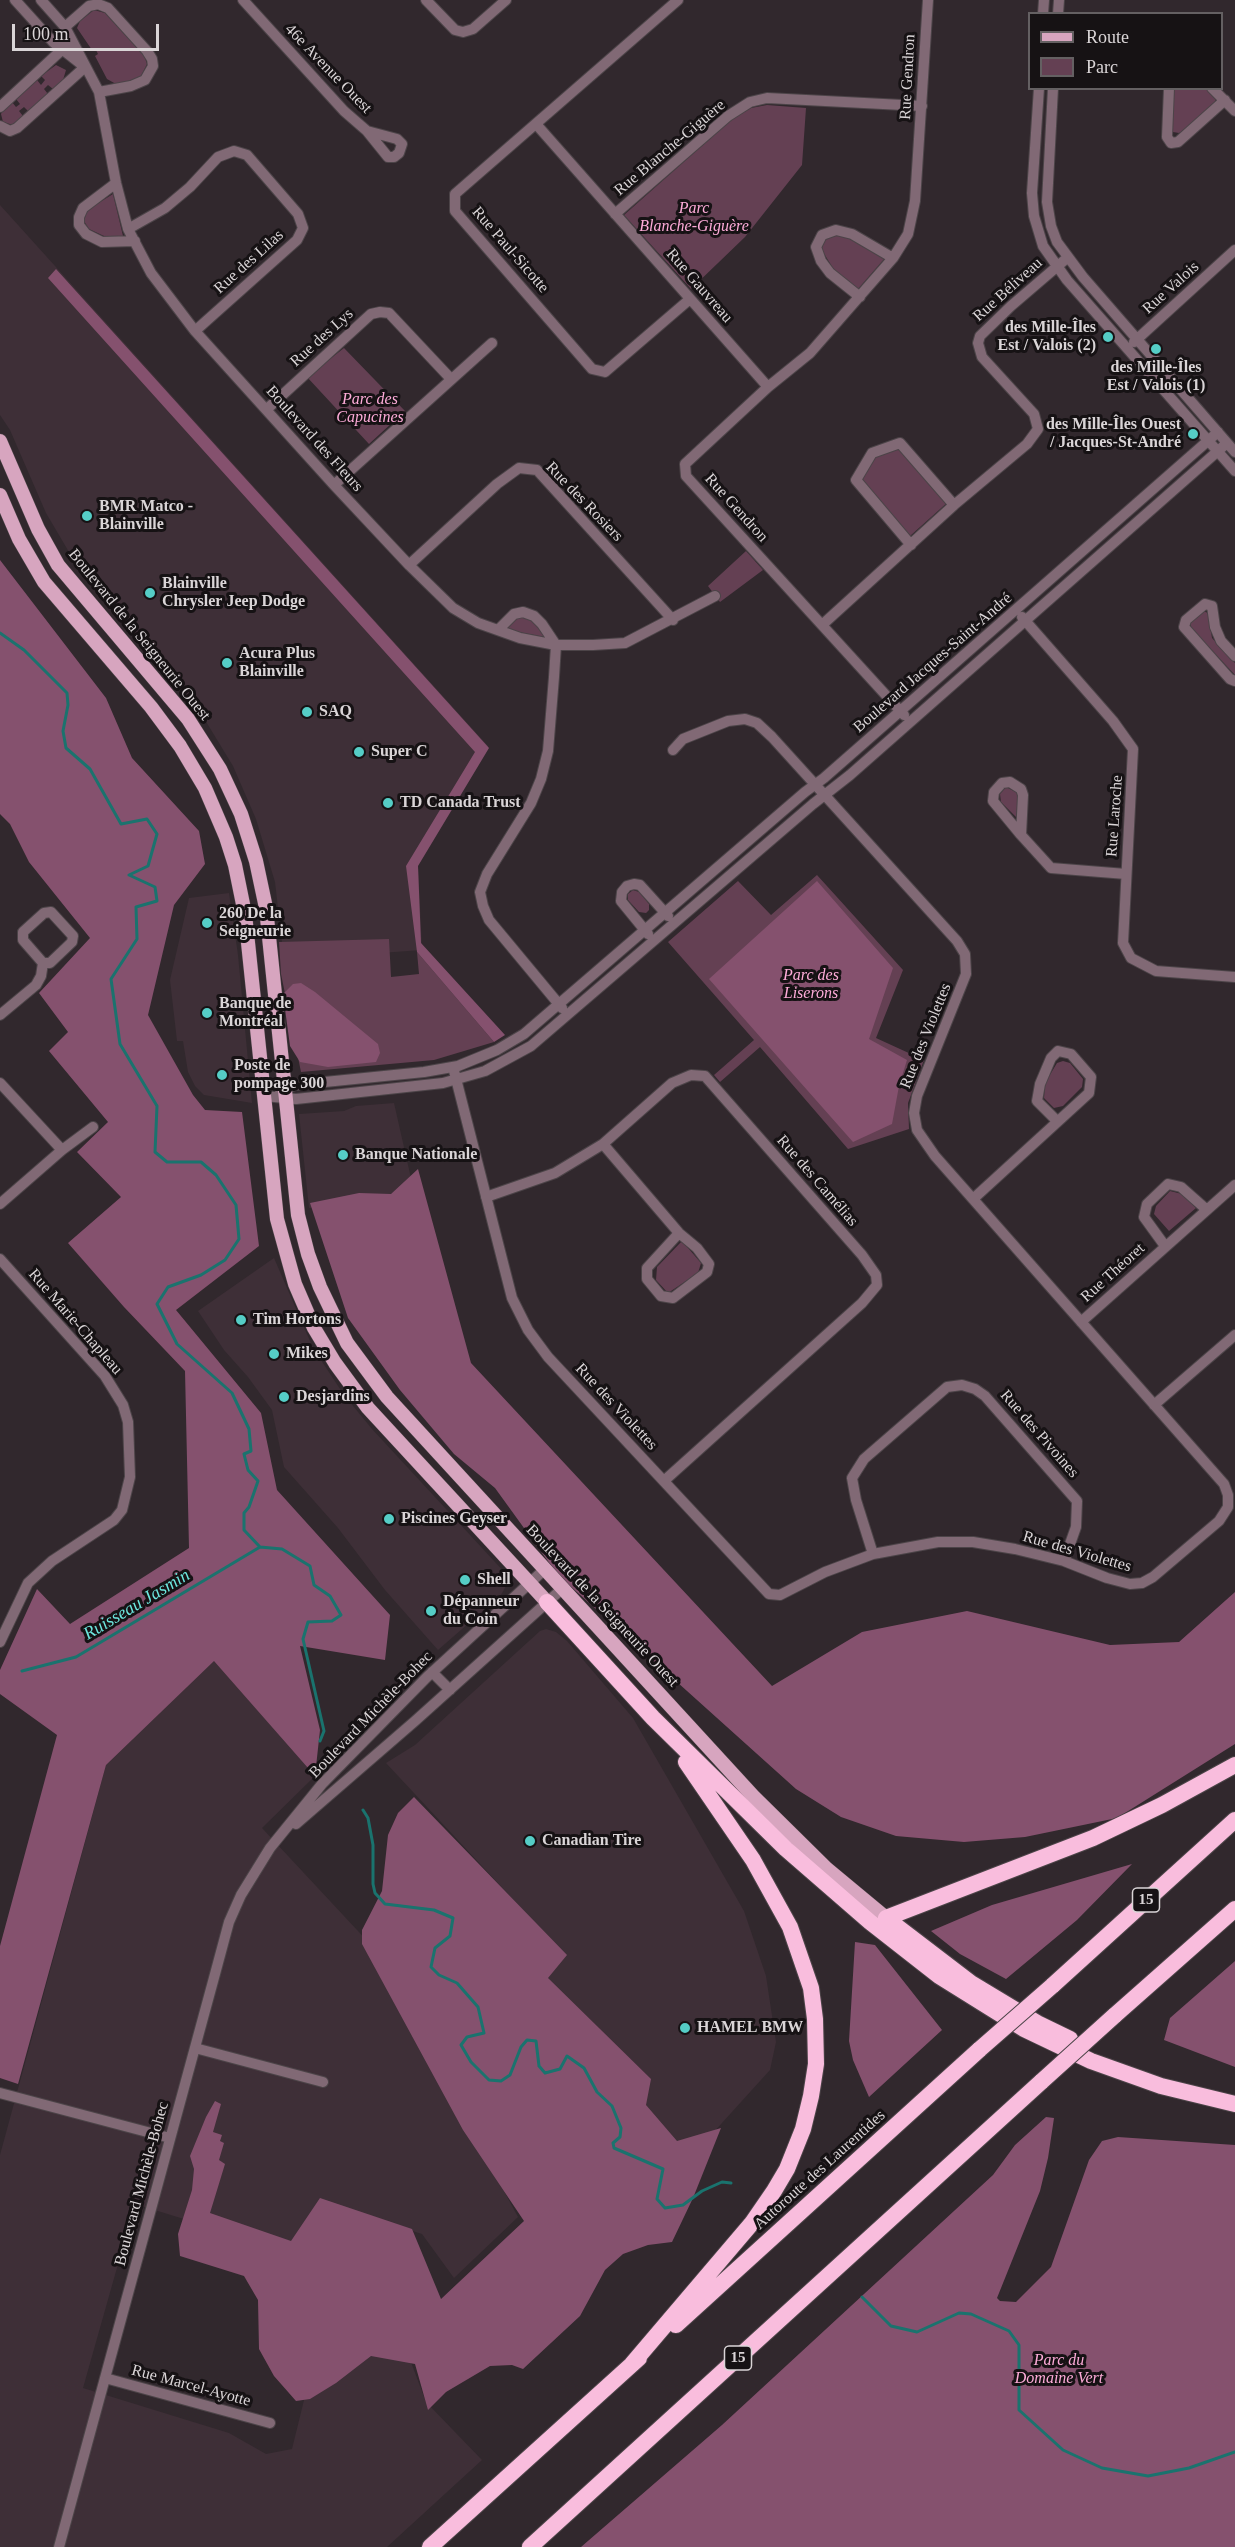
<!DOCTYPE html>
<meta charset="utf-8">
<style>
body{margin:0}
#map{position:relative;width:1235px;height:2547px;overflow:hidden;background:#31282d;font-family:Georgia,serif}
canvas{display:block}
.legend{position:absolute;left:1028px;top:12px;width:195px;height:78px;box-sizing:border-box;background:#161214;border:2px solid #646062;margin:0;padding:8px 10px;list-style:none;font-size:18px;color:#dad5d7}
.legend li{display:flex;align-items:center;gap:12px;height:30px}
.legend b{width:30px;border:2px solid #646062}
.scale{position:absolute;left:12px;top:24px;width:147px;height:27px;box-sizing:border-box;border:3px solid #dad5d7;border-top:0;padding-left:8px;font-size:18px;line-height:21px;white-space:nowrap;color:#dad5d7;-webkit-text-stroke:4px #161214;paint-order:stroke}
</style>
<div id="map">
<canvas width="1235" height="2547"></canvas>
<ul class="legend">
<li><b style="height:8px;background:#d7a5bf"></b>Route</li>
<li><b style="height:16px;background:#644053"></b>Parc</li>
</ul>
<div class="scale">100 m</div>
</div>
<script>
const g = document.querySelector('canvas').getContext('2d');
g.lineJoin = 'round';
function paint(path, color) {
  g.fillStyle = color;
  g.fill(path, 'evenodd');
}
function toPath(rows) {
  const path = new Path2D();
  for (const r of rows) {
    path.moveTo(r[0], r[1]);
    for (let i = 2; i < r.length; i += 2) path.lineTo(r[i], r[i + 1]);
  }
  return path;
}
function strokePath(path, color, width, dash) {
  g.strokeStyle = color;
  g.lineWidth = width;
  g.lineCap = dash ? 'butt' : 'round';
  g.setLineDash(dash || []);
  g.stroke(path);
}
function drawText(font, color, halo, rows, align = 'center') {
  g.font = font + ' Georgia,serif';
  g.lineWidth = 6;
  g.setLineDash([]);
  g.textBaseline = 'middle';
  g.strokeStyle = halo;
  g.fillStyle = color;
  for (const [text, x, y, turn = 0] of rows) {
    g.save();
    g.translate(x, y);
    g.rotate((+turn || 0) * Math.PI / 180);
    g.textAlign = isNaN(turn) ? turn : align;
    if (halo) g.strokeText(text, 0, 0);
    g.fillText(text, 0, 0);
    g.restore();
  }
}
const built = toPath([
 [0,205,488,746,418,863,422,950,284,960,275,882,256,819,233,766,202,715,79,569,46,513,10,430,0,415],
 [229,893,238,955,252,1103,204,1095,195,1086,188,1072,183,1041,177,1041,170,980,189,898],
 [394,1103,415,1196,309,1208,299,1114,344,1111,356,1106],
 [274,1258,313,1348,344,1395,372,1429,507,1575,508,1582,501,1595,438,1650,385,1590,338,1528,284,1467,272,1410,248,1377,224,1350,198,1311],
 [546,1629,556,1632,567,1641,633,1718,744,1911,766,1976,776,2042,770,2070,712,2134,677,2145,544,1977,563,1953,386,1763,415,1745,540,1631],
 [214,1660,315,1776,262,1828,371,1945,518,2217,454,2278,422,2234,326,2204,285,2250,135,2204,83,2388,229,2433,266,2454,292,2449,306,2392,371,2350,409,2357,426,2402,482,2460,387,2547,0,2547,0,2155,106,1765]
]);
const green = toPath([
 [94,10,105,13,144,55,147,64,141,76,130,82,116,84,107,79,95,56,98,54,95,48,92,50,77,28,80,21],
 [56,65,66,70,63,80,53,89,48,85,44,89,48,94,28,111,24,107,19,111,23,116,13,125,3,122,1,114,3,110,12,102,16,107,20,104,16,99,37,80,41,85,45,80,41,76],
 [1174,89,1207,89,1216,99,1214,104,1186,130,1179,133,1173,132,1171,126],
 [767,105,806,108,802,165,745,237,691,289,624,215,732,119,751,108],
 [113,194,123,236,104,236,89,229,84,221,87,210],
 [836,234,852,238,885,258,858,289,834,270,820,247,825,238],
 [344,348,405,411,369,444,307,377],
 [899,448,948,502,910,536,861,480,875,456],
 [746,551,763,570,720,602,708,586],
 [1203,611,1208,613,1212,638,1235,663,1235,675,1191,628,1191,622],
 [516,616,531,618,549,638,503,629],
 [1006,787,1018,793,1017,818,1001,802,1000,794],
 [817,875,903,970,876,1038,924,1060,908,1103,909,1129,848,1149,760,1047,720,1082,714,1075,754,1040,668,942,738,881,771,915],
 [633,890,639,892,649,904,649,910,646,913,639,912,628,900,628,894],
 [389,939,391,977,419,974,417,952,494,1042,434,1060,301,1072,281,974,279,942],
 [1063,1061,1070,1063,1083,1079,1082,1087,1063,1106,1054,1108,1044,1098,1045,1083,1057,1063],
 [1170,1191,1182,1194,1196,1208,1169,1231,1154,1214,1156,1206],
 [682,1241,701,1263,698,1273,668,1293,656,1280,657,1267]
]);
const forest = toPath([
 [56,269,489,748,418,866,421,943,505,1035,494,1042,417,952,406,866,475,752,48,278],
 [0,560,106,698,132,758,199,831,205,864,174,905,148,1015,193,1095,205,1110,242,1112,259,1246,176,1310,261,1413,277,1490,390,1615,385,1660,300,1646,320,1730,315,1776,214,1661,106,1765,18,2084,0,2078,0,1946,57,1735,0,1694,0,1670,37,1589,70,1624,189,1548,185,1371,124,1307,68,1243,121,1197,77,1152,108,1122,49,1051,68,1032,39,993,90,938,29,862,10,824,0,814],
 [817,881,893,968,869,1039,907,1060,899,1086,892,1124,853,1142,709,979],
 [301,983,315,992,378,1044,380,1053,376,1062,328,1067,300,1062,290,1046,283,994,293,984],
 [418,1169,471,1363,772,1686,862,1632,967,1611,1110,1645,1179,1642,1235,1592,1235,1744,1117,1818,1025,1837,964,1842,896,1836,841,1817,796,1789,558,1575,495,1488,454,1454,400,1390,348,1318,310,1203,359,1193,391,1194],
 [414,1797,567,1955,548,1978,651,2079,646,2105,677,2141,721,2128,693,2198,672,2242,648,2245,623,2254,605,2270,580,2316,523,2369,512,2365,490,2366,446,2392,428,2410,415,2364,371,2356,336,2383,310,2399,296,2401,274,2376,259,2349,258,2300,244,2276,180,2256,178,2234,192,2190,194,2169,190,2156,206,2117,215,2101,221,2104,213,2132,222,2135,220,2141,224,2143,219,2160,225,2164,210,2213,291,2241,320,2198,412,2229,441,2299,524,2221,463,2130,362,1944,362,1930,382,1891,388,1835,398,1813],
 [1132,1864,1077,1920,1006,1979,960,1954,931,1931,992,1905],
 [855,1942,875,1945,942,2030,869,2097,853,2060,849,2041],
 [1235,1961,1235,2067,1164,2040,1170,2018],
 [1046,2117,1054,2118,1048,2158,1040,2191,997,2298,1000,2301,1016,2302,1051,2267,1089,2160,1102,2141,1118,2137,1235,2145,1235,2547,581,2547,722,2425,993,2175,1015,2145]
]);
const stream = toPath([
 [0,633,24,650,67,693,68,705,63,731,66,748,90,769,121,824,147,819,157,834,148,866,129,875,155,887,157,901,136,907,137,939,111,979,120,1044,157,1106,155,1152,167,1162,201,1162,216,1175,236,1205,239,1239,225,1260,201,1275,168,1287,157,1304,177,1344,232,1393,249,1429,251,1451,244,1454,248,1470,258,1481,249,1507,244,1513,244,1530,260,1547,282,1549,310,1566,314,1585,330,1596,341,1615,332,1621,308,1622,303,1639,324,1731,320,1741],
 [22,1671,76,1657,260,1547],
 [363,1810,368,1818,373,1845,373,1884,375,1893,385,1904,434,1910,453,1918,450,1936,435,1948,431,1967,439,1975,457,1983,478,2007,484,2033,467,2037,461,2045,471,2062,489,2080,501,2081,510,2075,521,2047,527,2040,536,2041,539,2066,545,2073,560,2069,567,2056,584,2068,597,2092,612,2106,621,2128,620,2137,613,2143,614,2148,663,2169,657,2199,665,2208,683,2205,702,2191,722,2182,731,2183],
 [862,2297,891,2326,917,2332,959,2313,971,2314,1009,2331,1019,2345,1019,2410,1063,2450,1102,2468,1148,2476,1189,2468,1235,2452]
]);
const minor = toPath([
 [15,0,53,42,81,64],
 [41,0,65,27,99,92,116,183,128,229,151,273,195,331,334,485,409,565,453,608,478,623,520,638,556,645,593,645,625,643,715,596],
 [243,0,344,111,367,131,388,157,394,157,399,153,402,144,397,139,367,131],
 [426,0,455,30,463,32,473,29,506,0],
 [678,0,455,194,455,211,592,369,605,372,690,299],
 [1043,14,1044,0],
 [1058,14,1059,0],
 [63,50,65,27,89,6,98,4,108,8,147,51,152,59,153,66,145,80,131,86,99,92],
 [1039,88,1032,193,1034,216,1043,246,1067,280,1235,471],
 [1053,88,1047,202,1051,226,1057,242,1083,277,1235,452],
 [1169,88,1167,137,1171,143,1178,142,1225,100],
 [1212,88,1235,111],
 [0,107,67,45],
 [536,124,768,387],
 [0,126,10,131,17,128,85,67],
 [116,183,83,208,79,217,79,225,86,234,102,242,135,241],
 [615,214,728,116,750,102,767,98,922,106],
 [128,229,165,208,190,187,218,157,234,151,247,155,298,214,303,228,297,240,195,331],
 [860,297,830,273,821,261,816,247,822,235,836,230,852,234,893,258],
 [1134,342,1235,250],
 [267,409,371,314,380,312,389,313,451,379],
 [334,485,492,343],
 [911,545,856,480,872,453,900,443,954,505],
 [409,565,497,484,519,468,537,470,673,620],
 [1022,617,1113,721,1133,749,1123,943,1131,958,1156,971,1235,977],
 [822,625,954,505,1027,444,1038,429,1034,414,982,357,978,343,980,336,1011,306,1067,258],
 [498,630,514,614,523,612,534,616,542,624,556,645,554,677,548,751,541,779,531,803,487,874,480,892,483,906,489,920,562,1008],
 [1235,656,1221,641,1215,627,1212,606,1205,604,1186,620,1184,627,1230,679,1235,681],
 [904,715,686,476,685,464,768,387,810,353,893,258,908,234,915,201,928,0],
 [1021,835,1023,795,1021,789,1010,782,1002,783,994,792,993,801,1021,835,1051,868,1126,874],
 [51,912,73,936,72,942,50,963,43,963,23,940,23,932,44,913,51,912],
 [648,934,621,901,622,892,627,886,634,884,640,885,668,916],
 [0,1015,36,985,41,976,43,963],
 [453,1067,512,1298,528,1330,548,1357,769,1594,780,1595,825,1572,873,1554,938,1542,973,1542,1015,1549,1064,1561,1107,1578,1130,1584,1142,1583,1153,1577,1219,1521,1228,1507,1228,1495,1224,1484,935,1156,917,1130,914,1113,917,1096,966,974,965,954,957,941,772,737,757,723,745,719,728,721,683,739,673,750],
 [0,1083,62,1150],
 [280,1090,295,1085,424,1072,458,1066,497,1050,524,1034,805,792,824,778,1218,432],
 [264,1096,296,1099,443,1083,485,1071,531,1046,813,804,850,775,1227,443],
 [603,1144,679,1233,697,1248,709,1264,707,1272,673,1298,661,1296,647,1279,647,1268,679,1233],
 [486,1197,555,1173,603,1144,672,1083,691,1075,705,1076,862,1255,876,1275,877,1285,862,1303,665,1480],
 [973,1199,1089,1093,1091,1077,1071,1054,1058,1051,1051,1058,1040,1084,1037,1101,1057,1121],
 [0,1204,62,1150,93,1127],
 [1165,1246,1144,1217,1147,1204,1168,1184,1181,1187,1207,1210],
 [0,1259,105,1376,123,1405,128,1422,130,1477,122,1510,114,1520,52,1561,28,1583,0,1642],
 [1081,1322,1235,1185],
 [1154,1405,1235,1335],
 [873,1554,856,1500,852,1478,864,1459,947,1387,962,1385,975,1389,985,1396,1077,1501,1076,1527,1064,1561],
 [432,1672,450,1690],
 [296,1824,415,1721,563,1588],
 [195,2048,323,2082],
 [0,2093,170,2138],
 [105,2378,270,2423],
 [59,2547,215,1974,229,1922,241,1895,270,1848,322,1784,427,1677,545,1569]
]);
const major = toPath([
 [0,441,38,529,58,565,188,719,220,769,241,814,256,861,266,908,298,1215,308,1254,320,1287,347,1343,387,1397,753,1796,827,1869,886,1918],
 [0,495,19,539,44,582,151,707,180,746,205,788,226,837,235,865,245,914,277,1219,295,1284,314,1328,335,1363,368,1408,547,1602]
]);
const highway = toPath([
 [547,1602,653,1718,786,1849,870,1922,939,1976,1024,2029,1091,2061,1161,2086,1235,2104],
 [886,1918,971,1983,1039,2024,1070,2039],
 [886,1918,1093,1838,1162,1805,1235,1765],
 [1052,1986,1235,1820],
 [1114,2016,1235,1909],
 [676,2325,980,2049],
 [632,2364,752,2223,774,2191,787,2169,803,2129,811,2096,816,2064,815,2019,811,1988,790,1927,753,1860,686,1762],
 [430,2547,639,2358],
 [530,2547,1042,2081]
]);
const highwayBridge = toPath([
 [980,2049,1052,1986],
 [1042,2081,1114,2016]
]);
const markers = [
 [1108,337,6,"#55cdc6"],
 [1156,349,6,"#55cdc6"],
 [1193,434,6,"#55cdc6"],
 [87,516,6,"#55cdc6"],
 [150,593,6,"#55cdc6"],
 [227,663,6,"#55cdc6"],
 [307,712,6,"#55cdc6"],
 [359,752,6,"#55cdc6"],
 [388,803,6,"#55cdc6"],
 [207,923,6,"#55cdc6"],
 [207,1013,6,"#55cdc6"],
 [222,1075,6,"#55cdc6"],
 [343,1155,6,"#55cdc6"],
 [241,1320,6,"#55cdc6"],
 [274,1354,6,"#55cdc6"],
 [284,1397,6,"#55cdc6"],
 [389,1519,6,"#55cdc6"],
 [465,1580,6,"#55cdc6"],
 [431,1611,6,"#55cdc6"],
 [530,1841,6,"#55cdc6"],
 [685,2028,6,"#55cdc6"]
];
const shields = [
 [1146,1900,27],
 [738,2358,27]
];
const shieldNames = [
 ["15",1146,1900],
 ["15",738,2358]
];
const streetNames = [
 ["46e Avenue Ouest",328,69,46],
 ["Rue Gendron",908,77,-87],
 ["Rue Blanche-Giguère",670,148,-40],
 ["Rue Paul-Sicotte",510,250,49],
 ["Rue des Lilas",249,262,-42],
 ["Rue Gauvreau",699,286,49],
 ["Rue Valois",1171,288,-42],
 ["Rue Béliveau",1008,290,-42],
 ["Rue des Lys",322,338,-42],
 ["Boulevard des Fleurs",314,439,48],
 ["Rue des Rosiers",584,502,46],
 ["Rue Gendron",736,508,48],
 ["Boulevard de la Seigneurie Ouest",139,635,51],
 ["Boulevard Jacques-Saint-André",933,663,-41],
 ["Rue Laroche",1115,816,-86],
 ["Rue des Violettes",926,1036,-68],
 ["Rue des Camélias",817,1181,49],
 ["Rue Théoret",1113,1273,-42],
 ["Rue Marie-Chapleau",75,1322,49],
 ["Rue des Violettes",616,1407,47],
 ["Rue des Pivoines",1039,1434,49],
 ["Rue des Violettes",1077,1552,16],
 ["Boulevard de la Seigneurie Ouest",602,1606,47],
 ["Boulevard Michèle-Bohec",371,1715,-46],
 ["Autoroute des Laurentides",820,2170,-42],
 ["Boulevard Michèle-Bohec",142,2184,-75],
 ["Rue Marcel-Ayotte",191,2386,15]
];
const parkNames = [
 ["Parc",694,209],
 ["Blanche-Giguère",694,227],
 ["Parc des",370,400],
 ["Capucines",370,418],
 ["Parc des",811,976],
 ["Liserons",811,994],
 ["Parc du",1059,2361],
 ["Domaine Vert",1059,2379]
];
const poiNames = [
 ["des Mille-Îles",1096,328,"right"],
 ["Est / Valois (2)",1096,346,"right"],
 ["des Mille-Îles",1156,368,"center"],
 ["Est / Valois (1)",1156,386,"center"],
 ["des Mille-Îles Ouest",1181,425,"right"],
 ["/ Jacques-St-André",1181,443,"right"],
 ["BMR Matco -",99,507],
 ["Blainville",99,525],
 ["Blainville",162,584],
 ["Chrysler Jeep Dodge",162,602],
 ["Acura Plus",239,654],
 ["Blainville",239,672],
 ["SAQ",319,712],
 ["Super C",371,752],
 ["TD Canada Trust",400,803],
 ["260 De la",219,914],
 ["Seigneurie",219,932],
 ["Banque de",219,1004],
 ["Montréal",219,1022],
 ["Poste de",234,1066],
 ["pompage 300",234,1084],
 ["Banque Nationale",355,1155],
 ["Tim Hortons",253,1320],
 ["Mikes",286,1354],
 ["Desjardins",296,1397],
 ["Piscines Geyser",401,1519],
 ["Shell",477,1580],
 ["Dépanneur",443,1602],
 ["du Coin",443,1620],
 ["Canadian Tire",542,1841],
 ["HAMEL BMW",697,2028]
];
const waterNames = [
 ["Ruisseau Jasmin",137,1605,-31]
];
paint(built, '#3e2f37');
paint(green, '#644053');
paint(forest, '#85516e');
strokePath(stream, '#1a736e', 3);
strokePath(minor, '#4c4448', 12);
strokePath(major, '#4c4448', 15);
strokePath(highway, '#4c4448', 18);
strokePath(minor, '#816975', 10);
strokePath(major, '#d7a5bf', 14);
strokePath(highway, '#f9bddd', 16);
strokePath(highwayBridge, '#4c4448', 18, []);
strokePath(highwayBridge, '#f9bddd', 16);
for (const [x, y, r, color] of markers) {
  const dot = new Path2D();
  dot.arc(x, y, r, 0, 2 * Math.PI);
  g.fillStyle = color;
  g.fill(dot);
  strokePath(dot, '#161214', 2);
}
for (const [x, y, w] of shields) {
  const box = new Path2D();
  box.roundRect(x - w / 2, y - 12, w, 24, 4.5);
  g.fillStyle = '#161214';
  g.fill(box);
  strokePath(box, '#dad5d7', 1.5);
}
drawText('bold 15px', '#dad5d7', null, shieldNames);
drawText('16px', '#dad5d7', '#161214', streetNames);
drawText('italic 16px', '#fdabd8', '#161214', parkNames);
drawText('bold 16px', '#dad5d7', '#161214', poiNames, 'left');
drawText('italic 18px', '#6de7df', '#161214', waterNames);
</script>
